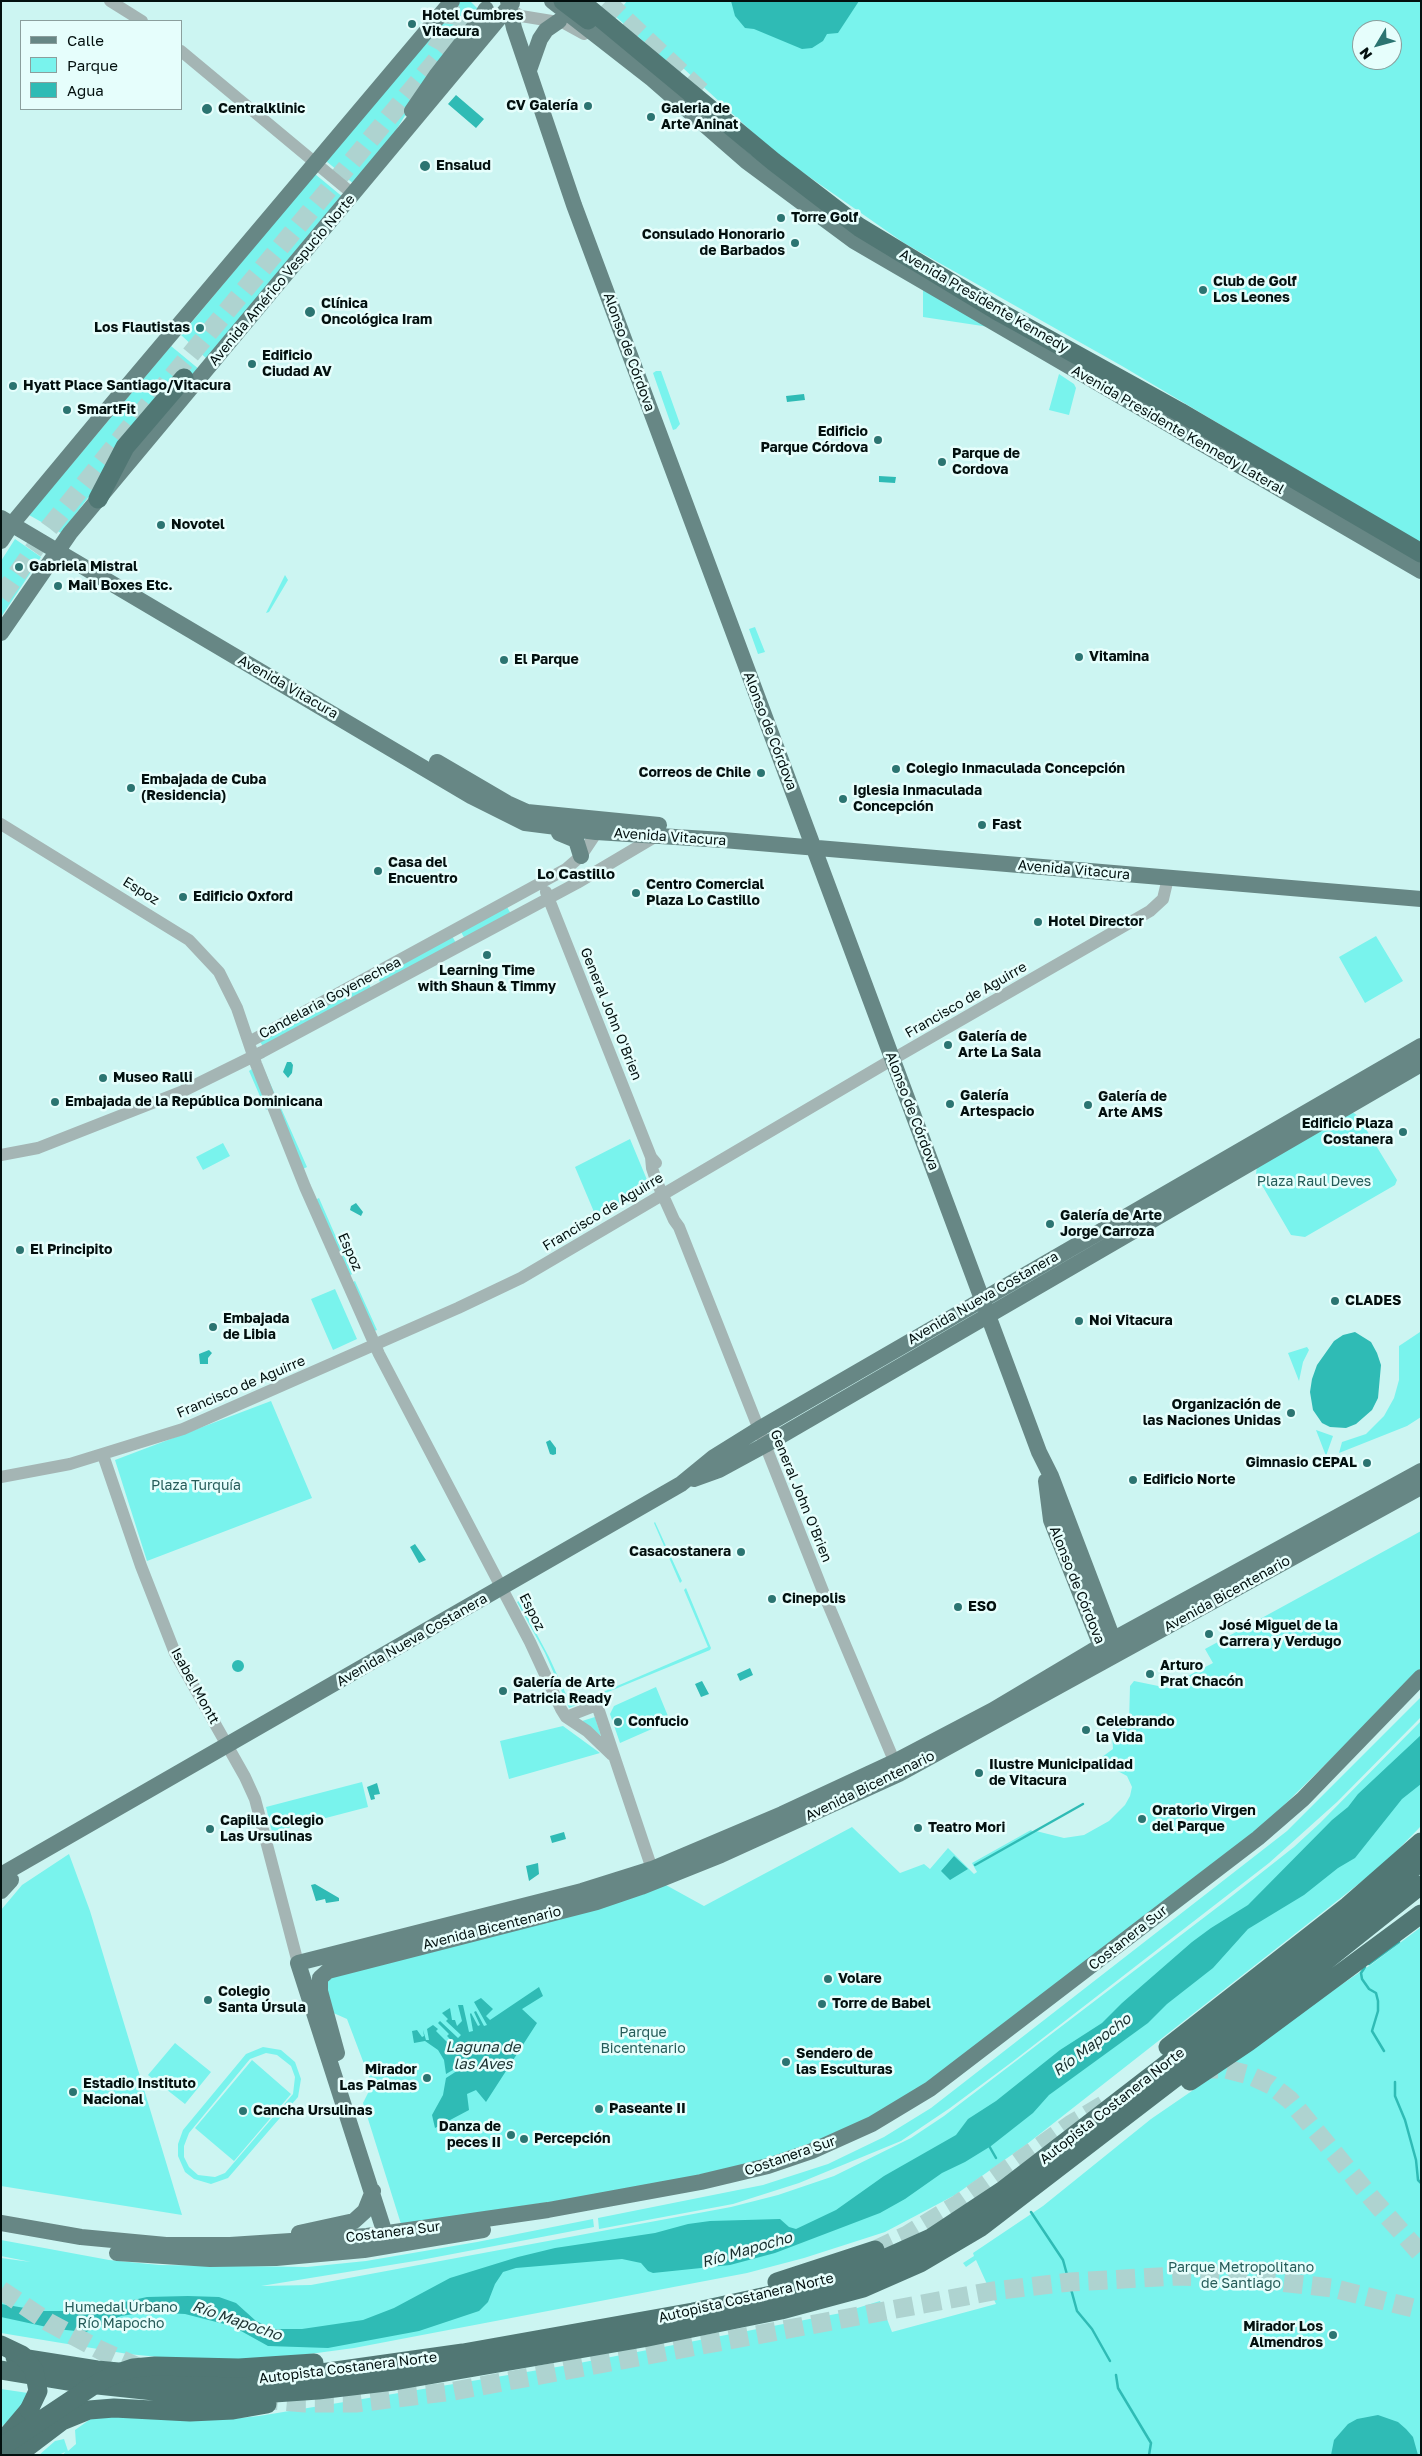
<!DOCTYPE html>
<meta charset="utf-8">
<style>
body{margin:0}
#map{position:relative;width:1422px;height:2456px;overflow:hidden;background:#ccf5f2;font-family:"Golos Text",sans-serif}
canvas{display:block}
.frame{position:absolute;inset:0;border:2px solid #03100f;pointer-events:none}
.legend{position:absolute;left:20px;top:20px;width:162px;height:90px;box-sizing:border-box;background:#e6fefc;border:1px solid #8b9f9d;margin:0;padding:6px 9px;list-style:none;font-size:15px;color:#03100f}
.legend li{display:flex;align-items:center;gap:10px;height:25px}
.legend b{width:25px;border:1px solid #8b9f9d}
.north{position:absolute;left:1352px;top:20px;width:50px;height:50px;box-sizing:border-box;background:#e6fefc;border:1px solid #8b9f9d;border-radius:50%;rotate:233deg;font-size:14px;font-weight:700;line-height:20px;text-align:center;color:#03100f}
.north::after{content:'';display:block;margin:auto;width:18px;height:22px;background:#2b7471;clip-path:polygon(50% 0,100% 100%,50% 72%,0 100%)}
</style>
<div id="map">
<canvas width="1422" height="2456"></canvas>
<div class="frame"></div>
<ul class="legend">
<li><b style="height:6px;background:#678785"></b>Calle</li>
<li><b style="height:14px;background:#79f3ed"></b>Parque</li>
<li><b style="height:14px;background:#2fbbb5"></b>Agua</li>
</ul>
<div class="north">N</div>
</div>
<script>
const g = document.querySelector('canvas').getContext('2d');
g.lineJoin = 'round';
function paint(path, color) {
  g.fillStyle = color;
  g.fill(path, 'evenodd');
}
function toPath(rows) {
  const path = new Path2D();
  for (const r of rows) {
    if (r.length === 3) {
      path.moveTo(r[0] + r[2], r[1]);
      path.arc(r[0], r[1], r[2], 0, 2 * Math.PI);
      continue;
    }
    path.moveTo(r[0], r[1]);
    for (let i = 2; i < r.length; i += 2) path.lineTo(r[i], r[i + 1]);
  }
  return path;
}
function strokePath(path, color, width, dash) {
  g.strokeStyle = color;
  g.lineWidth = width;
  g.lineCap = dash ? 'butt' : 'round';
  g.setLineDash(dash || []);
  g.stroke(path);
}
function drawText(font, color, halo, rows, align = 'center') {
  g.font = font + ' "Golos Text",sans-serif';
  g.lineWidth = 5;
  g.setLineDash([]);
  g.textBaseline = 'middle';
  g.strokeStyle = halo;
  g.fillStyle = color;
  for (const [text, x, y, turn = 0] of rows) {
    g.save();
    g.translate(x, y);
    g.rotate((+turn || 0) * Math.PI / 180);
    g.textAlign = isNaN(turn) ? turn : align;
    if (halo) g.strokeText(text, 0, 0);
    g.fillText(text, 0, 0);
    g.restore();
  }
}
const green = toPath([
 [458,1,470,1,478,9,445,51,393,135,355,185,326,161],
 [627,1,1421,1,1421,544,1122,366,904,243,775,153,683,68,678,72,615,16],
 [1362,30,1392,30,1392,60,1362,60],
 [315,174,344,198,207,359,181,335],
 [923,290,989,327,923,317],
 [171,346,200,370,104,477,61,533,29,515],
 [656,371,661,371,680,424,676,429,673,430,653,373],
 [1059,374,1074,384,1076,388,1069,415,1049,410],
 [15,539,41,557,1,617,1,561],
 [285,575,288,580,269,612,266,613],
 [755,627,765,652,758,654,749,629],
 [507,907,511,914,465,939,461,932],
 [452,936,456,943,381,984,377,976],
 [1376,936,1403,981,1365,1003,1339,957],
 [368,982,372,990,264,1048,259,1040],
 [263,1067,307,1167,303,1169],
 [252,1069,269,1108,266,1110,249,1071],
 [1351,1111,1358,1116,1397,1180,1395,1185,1305,1237,1291,1235,1256,1175,1257,1164],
 [630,1139,650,1187,597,1219,575,1167],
 [223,1143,230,1156,203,1170,196,1157],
 [319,1198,352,1274,348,1277,315,1200],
 [355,1281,377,1330,372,1332,351,1283],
 [335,1289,357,1339,333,1350,311,1299],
 [1420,1332,1421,1417,1407,1426,1339,1453,1342,1442,1366,1434,1384,1416,1394,1398,1399,1380,1399,1346],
 [1307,1347,1309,1350,1303,1362,1299,1381,1288,1353],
 [271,1401,312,1498,147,1561,115,1460],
 [1316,1430,1333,1436,1326,1456],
 [655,1522,682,1581,680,1583,654,1523],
 [1421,1531,1421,1670,1273,1816,1228,1854,927,2085,883,2112,789,2154,638,2189,401,2224,363,2103,372,2085,347,2019,329,2011,326,1978,664,1884,704,1906,852,1827,900,1873,924,1864,930,1869,948,1848,974,1874,977,1872,972,1863,1031,1830,1033,1832,1036,1831,1064,1838,1084,1835,1109,1821,1125,1805,1130,1796,1132,1787,1127,1776,1114,1769,1102,1769,1100,1764,1102,1757,1113,1749,1112,1733,1129,1723,1130,1686,1134,1681,1168,1688,1177,1687,1184,1678,1213,1663,1205,1649],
 [686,1588,711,1648,710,1650,569,1708,545,1653,517,1602,519,1601,549,1657,570,1703,603,1692,708,1647,684,1590],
 [656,1687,670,1721,620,1743,610,1714,614,1706],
 [1421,1697,1421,1717,1337,1802,1269,1863,1012,2062,950,2108,901,2141,799,2183,733,2204,599,2229,598,2218,763,2185,828,2164,884,2137,931,2108,1287,1831],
 [595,1717,601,1736,582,1721],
 [1421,1721,1421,1826,1384,1864,1027,2144,955,2195,885,2232,804,2258,747,2273,354,2348,302,2355,264,2359,190,2360,128,2354,1,2333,1,2258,31,2262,1,2256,1,2240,109,2260,159,2265,307,2267,366,2261,477,2242,593,2219,594,2227,421,2260,261,2286,311,2285,731,2207,778,2195,834,2176,911,2138,944,2116,1223,1903,1294,1847,1320,1823],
 [563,1726,600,1753,509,1779,500,1741],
 [362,1782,368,1807,272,1832,266,1807],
 [69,1854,90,1911,182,2215,1,2186,1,1910,22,1885],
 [1421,1927,1421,2455,63,2455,65,2452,59,2455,39,2455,55,2441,64,2439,68,2451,76,2444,75,2430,92,2418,121,2416,230,2419,259,2416,569,2365,841,2313,880,2301,892,2332,996,2304,976,2260,966,2267,963,2263,974,2256,973,2253,1043,2206,1151,2119,1240,2058,1287,2021,1372,1964],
 [175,2043,211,2072,185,2104,148,2075],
 [263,2047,281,2050,295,2062,301,2079,298,2097,228,2178,211,2184,194,2179,185,2172,178,2156,178,2144,183,2130,246,2054],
 [266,2053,277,2055,291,2066,295,2077,293,2094,225,2173,215,2177,198,2175,189,2167,184,2157,184,2146,189,2133,250,2059],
 [252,2060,291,2094,234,2161,195,2128],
 [1,2389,28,2393,17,2413,1,2427]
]);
const water = toPath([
 [731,1,835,2,859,1,838,33,827,34,823,41,812,48,802,49,754,29,745,28,735,16],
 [456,95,484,119,476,128,448,104],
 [804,394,805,400,787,402,786,396],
 [879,476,896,477,895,483,879,482],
 [287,1062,291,1062,293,1065,292,1073,288,1078,283,1072],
 [356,1203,363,1212,361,1216,350,1210,351,1206],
 [1355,1332,1371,1342,1377,1353,1381,1365,1378,1398,1372,1410,1356,1424,1346,1428,1330,1427,1322,1423,1313,1410,1310,1392,1312,1379,1317,1365,1334,1341,1343,1335],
 [209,1350,212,1353,208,1358,208,1364,200,1364,199,1354],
 [550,1440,556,1448,556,1454,553,1455,550,1454,546,1442],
 [415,1544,426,1560,419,1563,410,1547],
 [238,1666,6],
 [750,1668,753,1675,740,1681,737,1674],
 [702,1681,709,1694,701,1697,695,1684],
 [1421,1735,1421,1784,1402,1799,1355,1858,1338,1868,1304,1895,1248,1929,1213,1968,1167,2004,1148,2023,1049,2095,1033,2113,991,2146,965,2162,942,2173,905,2199,880,2213,775,2253,730,2265,653,2273,648,2271,641,2263,622,2259,516,2268,503,2272,495,2284,488,2302,479,2311,419,2331,328,2348,268,2346,232,2326,185,2314,146,2312,134,2314,121,2316,86,2332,56,2329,1,2317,1,2304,43,2311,83,2311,147,2297,188,2296,219,2297,236,2303,256,2321,274,2329,302,2329,363,2320,394,2308,450,2278,518,2257,555,2248,655,2233,688,2224,710,2221,780,2219,789,2227,796,2229,836,2210,884,2176,956,2135,968,2119,996,2101,1060,2050,1102,2023,1122,2003,1192,1942,1211,1928,1248,1905,1332,1820,1348,1807,1358,1794],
 [377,1783,380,1794,374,1795,375,1799,371,1800,367,1787],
 [564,1832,566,1839,552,1843,550,1836],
 [954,1856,968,1869,950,1880,941,1871],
 [538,1863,539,1874,529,1881,526,1866],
 [315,1884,339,1898,339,1901,326,1903,325,1899,316,1901,311,1885],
 [539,1987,543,1996,522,2009,537,2023,486,2102,476,2090,467,2094,469,2110,435,2128,432,2115,443,2095,446,2078,460,2069,458,2067,446,2074,444,2060,438,2050,425,2041,414,2043,412,2031,417,2030,422,2037,424,2036,423,2030,426,2040,429,2040,427,2029,433,2025,438,2029,436,2031,449,2044,452,2041,447,2036,449,2034,438,2023,440,2021,458,2038,461,2035,446,2021,448,2019,442,2013,450,2008,452,2020,455,2020,457,2026,462,2021,458,2005,463,2005,469,2032,473,2031,470,2014,471,2013,478,2026,480,2025,474,2012,476,2011,484,2026,487,2025,474,2002,481,1998,493,2009,486,2016,490,2020],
 [1378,2415,1398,2422,1406,2429,1413,2437,1418,2455,1331,2455,1334,2440,1348,2424,1357,2419]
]);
const stream = toPath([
 [975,1865,1083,1804],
 [1369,1964,1399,1942],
 [1365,1967,1361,1973,1362,1979,1369,1989,1376,1993,1378,2001,1378,2011,1372,2031,1384,2051],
 [1395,2082,1395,2096,1405,2120,1416,2160,1418,2180,1421,2183],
 [988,2144,996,2158],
 [1031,2212,1063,2260,1077,2311,1092,2329,1110,2361],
 [1116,2375,1118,2388,1151,2443,1149,2455]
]);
const highwayTunnel = toPath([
 [606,1,707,97],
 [436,49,448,26,451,1],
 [1,597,49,528,135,421,475,14],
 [1199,2069,1226,2069,1249,2075,1271,2085,1290,2100,1374,2201,1421,2254],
 [875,2250,907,2235,958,2204,1070,2125,1108,2102],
 [1,2290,48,2322,100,2350,147,2371],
 [259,2399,305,2403,356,2403,454,2391,993,2291,1070,2282,1177,2276,1245,2278,1332,2288,1421,2310]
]);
const minor = toPath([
 [110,1,142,21],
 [508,8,521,16,564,23,584,34],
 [181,51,354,195],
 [1,824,189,940,219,972,237,1008,256,1064,305,1187,379,1354,530,1642,561,1709,566,1717,587,1731,612,1755],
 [546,892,651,1157,656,1163],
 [249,1042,566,869,581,856,601,826],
 [1,1155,38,1148,183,1091,262,1052,577,883,658,835],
 [651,1157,652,1168,656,1180,674,1220,679,1227,828,1604,898,1770],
 [103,1455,141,1566,175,1653,245,1777,255,1799,298,1963],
 [1,1477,70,1464,183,1429,458,1308,521,1278,893,1059,1150,911,1163,899,1168,878],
 [566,1717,597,1705,652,1869]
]);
const major = toPath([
 [508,1,514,28,574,205,1039,1452,1051,1476,1118,1652],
 [552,1,652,79,746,161,854,241,1421,571],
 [529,70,540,39,546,30,559,21],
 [412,111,436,76,478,22,486,9],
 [1,518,471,796,525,823,596,832,723,840,1421,899],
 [1,541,12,524,101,417,452,1],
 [1,633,70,533,512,3],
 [437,762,507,803,527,812,659,825],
 [559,833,576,840,581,856],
 [694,1479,719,1470,765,1445,1421,1064],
 [1046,1481,1051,1520,1105,1656],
 [1,1875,681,1484,714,1457,759,1429,1421,1046],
 [1,1891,11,1880],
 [337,2053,320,1991,320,1978,328,1971,597,1902,641,1887,721,1855,899,1774,1421,1487],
 [1,2223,81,2237,166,2245,230,2245,367,2236,548,2210,701,2182,768,2166,812,2151,872,2124,930,2089,1258,1838,1303,1799,1421,1677],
 [299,2233,354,2221,365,2211,373,2191],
 [388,2243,298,1963,582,1891,652,1869,782,1814,894,1762,993,1710,1092,1651,1421,1471],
 [117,2253,210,2259,276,2258,364,2250,483,2230]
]);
const highway = toPath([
 [563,1,588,20],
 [580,1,774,162,859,227,1001,313,1180,412,1421,553],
 [98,499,125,447,184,378],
 [1168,2047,1348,1906,1421,1842],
 [1190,2081,1248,2042,1421,1914],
 [777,2282,875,2250],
 [15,2357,97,2370,204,2380,307,2375,463,2353,693,2312,785,2292,855,2272,931,2238,1002,2191,1327,1940,1383,1895,1421,1861],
 [1,2370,79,2383,182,2394,245,2395,318,2390,394,2381,643,2338,781,2310,863,2288,920,2263,981,2227,1274,2002,1421,1885],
 [1,2443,29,2410],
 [17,2455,62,2421,89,2410,114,2408,190,2412,233,2410,267,2404]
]);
const highwayBridge = toPath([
 [1,2345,22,2355,34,2370,38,2391,29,2410],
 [1,2447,91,2387,113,2375,133,2368,155,2366,239,2368,314,2363]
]);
const markers = [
 [412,24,5,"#2b7471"],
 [588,106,5,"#2b7471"],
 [207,109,6,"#2b7471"],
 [651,117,5,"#2b7471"],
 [425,166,6,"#2b7471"],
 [781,218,5,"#2b7471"],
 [795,243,5,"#2b7471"],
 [1203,290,5,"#2b7471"],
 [310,312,6,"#2b7471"],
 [200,328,5,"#2b7471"],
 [252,364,5,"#2b7471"],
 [13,386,5,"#2b7471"],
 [67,410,5,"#2b7471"],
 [878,440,5,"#2b7471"],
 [942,462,5,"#2b7471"],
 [161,525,5,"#2b7471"],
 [19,567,5,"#2b7471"],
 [58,586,5,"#2b7471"],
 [1079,657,5,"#2b7471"],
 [504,660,5,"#2b7471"],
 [896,769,5,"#2b7471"],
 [761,773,5,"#2b7471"],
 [131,788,5,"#2b7471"],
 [843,799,5,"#2b7471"],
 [982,825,5,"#2b7471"],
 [378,871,5,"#2b7471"],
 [636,893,5,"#2b7471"],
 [183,897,5,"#2b7471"],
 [1038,922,5,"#2b7471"],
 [487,955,5,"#2b7471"],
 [948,1045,5,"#2b7471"],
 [103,1078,5,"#2b7471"],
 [55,1102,5,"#2b7471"],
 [950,1104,5,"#2b7471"],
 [1088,1105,5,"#2b7471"],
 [1403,1132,5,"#2b7471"],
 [1050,1224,5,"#2b7471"],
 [20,1250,5,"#2b7471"],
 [1335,1301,5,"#2b7471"],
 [1079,1321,5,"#2b7471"],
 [213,1327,5,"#2b7471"],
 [1291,1413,5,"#2b7471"],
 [1367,1463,5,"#2b7471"],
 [1133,1480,5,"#2b7471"],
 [741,1552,5,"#2b7471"],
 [772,1599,5,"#2b7471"],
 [958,1607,5,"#2b7471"],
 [1209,1634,5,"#2b7471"],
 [1150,1674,5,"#2b7471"],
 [503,1691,5,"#2b7471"],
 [618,1722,5,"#2b7471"],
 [1086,1730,5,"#2b7471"],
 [979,1773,5,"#2b7471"],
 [1142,1819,5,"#2b7471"],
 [918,1828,5,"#2b7471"],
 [210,1829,5,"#2b7471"],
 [828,1979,5,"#2b7471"],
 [208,2000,5,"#2b7471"],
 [822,2004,5,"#2b7471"],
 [786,2062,5,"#2b7471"],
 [427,2078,5,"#2b7471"],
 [73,2092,5,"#2b7471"],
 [599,2109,5,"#2b7471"],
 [243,2111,5,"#2b7471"],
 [511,2135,5,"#2b7471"],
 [524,2139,5,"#2b7471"],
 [1333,2335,5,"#2b7471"]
];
const poiNames = [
 ["Hotel Cumbres",422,16],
 ["Vitacura",422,32],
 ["CV Galería",578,106,"right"],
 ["Centralklinic",218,109],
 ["Galeria de",661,109],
 ["Arte Aninat",661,125],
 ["Ensalud",436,166],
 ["Torre Golf",791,218],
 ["Consulado Honorario",785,235,"right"],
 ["de Barbados",785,251,"right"],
 ["Club de Golf",1213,282],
 ["Los Leones",1213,298],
 ["Clínica",321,304],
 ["Oncológica Iram",321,320],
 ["Los Flautistas",190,328,"right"],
 ["Edificio",262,356],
 ["Ciudad AV",262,372],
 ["Hyatt Place Santiago/Vitacura",23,386],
 ["SmartFit",77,410],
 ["Edificio",868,432,"right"],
 ["Parque Córdova",868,448,"right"],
 ["Parque de",952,454],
 ["Cordova",952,470],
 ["Novotel",171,525],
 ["Gabriela Mistral",29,567],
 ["Mail Boxes Etc.",68,586],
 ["Vitamina",1089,657],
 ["El Parque",514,660],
 ["Colegio Inmaculada Concepción",906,769],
 ["Correos de Chile",751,773,"right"],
 ["Embajada de Cuba",141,780],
 ["(Residencia)",141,796],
 ["Iglesia Inmaculada",853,791],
 ["Concepción",853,807],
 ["Fast",992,825],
 ["Casa del",388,863],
 ["Encuentro",388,879],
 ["Centro Comercial",646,885],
 ["Plaza Lo Castillo",646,901],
 ["Edificio Oxford",193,897],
 ["Hotel Director",1048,922],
 ["Learning Time",487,971,"center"],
 ["with Shaun & Timmy",487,987,"center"],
 ["Galería de",958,1037],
 ["Arte La Sala",958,1053],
 ["Museo Ralli",113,1078],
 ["Galería",960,1096],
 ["Artespacio",960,1112],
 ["Galería de",1098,1097],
 ["Arte AMS",1098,1113],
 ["Embajada de la República Dominicana",65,1102],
 ["Edificio Plaza",1393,1124,"right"],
 ["Costanera",1393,1140,"right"],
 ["Galería de Arte",1060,1216],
 ["Jorge Carroza",1060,1232],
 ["El Principito",30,1250],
 ["CLADES",1345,1301],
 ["Embajada",223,1319],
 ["de Libia",223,1335],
 ["Noi Vitacura",1089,1321],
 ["Organización de",1281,1405,"right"],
 ["las Naciones Unidas",1281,1421,"right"],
 ["Gimnasio CEPAL",1357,1463,"right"],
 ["Edificio Norte",1143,1480],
 ["Casacostanera",731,1552,"right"],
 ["Cinepolis",782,1599],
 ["ESO",968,1607],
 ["José Miguel de la",1219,1626],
 ["Carrera y Verdugo",1219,1642],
 ["Arturo",1160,1666],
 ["Prat Chacón",1160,1682],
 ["Galería de Arte",513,1683],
 ["Patricia Ready",513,1699],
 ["Confucio",628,1722],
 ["Celebrando",1096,1722],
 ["la Vida",1096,1738],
 ["Ilustre Municipalidad",989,1765],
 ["de Vitacura",989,1781],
 ["Oratorio Virgen",1152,1811],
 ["del Parque",1152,1827],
 ["Capilla Colegio",220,1821],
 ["Las Ursulinas",220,1837],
 ["Teatro Mori",928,1828],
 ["Volare",838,1979],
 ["Colegio",218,1992],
 ["Santa Úrsula",218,2008],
 ["Torre de Babel",832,2004],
 ["Sendero de",796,2054],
 ["las Esculturas",796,2070],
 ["Mirador",417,2070,"right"],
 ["Las Palmas",417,2086,"right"],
 ["Estadio Instituto",83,2084],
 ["Nacional",83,2100],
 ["Paseante II",609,2109],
 ["Cancha Ursulinas",253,2111],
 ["Danza de",501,2127,"right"],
 ["peces II",501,2143,"right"],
 ["Percepción",534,2139],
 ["Mirador Los",1323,2327,"right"],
 ["Almendros",1323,2343,"right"]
];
const streetNames = [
 ["Avenida Américo Vespucio Norte",282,280,-50],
 ["Avenida Presidente Kennedy",984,301,30],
 ["Alonso de Córdova",629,352,70],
 ["Avenida Presidente Kennedy Lateral",1178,430,30],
 ["Avenida Vitacura",288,687,30],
 ["Alonso de Córdova",770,731,69],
 ["Avenida Vitacura",670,837,4],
 ["Avenida Vitacura",1074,870,5],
 ["Espoz",141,891,32],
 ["Candelaria Goyenechea",330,998,-28],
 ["Francisco de Aguirre",966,1000,-30],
 ["General John O'Brien",611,1014,68],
 ["Alonso de Córdova",912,1111,69],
 ["Francisco de Aguirre",603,1212,-31],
 ["Espoz",350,1252,66],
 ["Avenida Nueva Costanera",983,1298,-30],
 ["Francisco de Aguirre",241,1387,-23],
 ["General John O'Brien",801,1496,68],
 ["Alonso de Córdova",1077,1585,68],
 ["Avenida Bicentenario",1227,1594,-29],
 ["Espoz",532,1612,63],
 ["Avenida Nueva Costanera",412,1640,-30],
 ["Isabel Montt",195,1686,61],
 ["Avenida Bicentenario",870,1786,-26],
 ["Avenida Bicentenario",492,1928,-14],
 ["Costanera Sur",1128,1938,-38],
 ["Autopista Costanera Norte",1112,2106,-38],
 ["Costanera Sur",790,2156,-19],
 ["Costanera Sur",393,2232,-7],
 ["Autopista Costanera Norte",746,2298,-13],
 ["Autopista Costanera Norte",348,2368,-7]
];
const parkNames = [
 ["Plaza Raul Deves",1314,1182],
 ["Plaza Turquía",196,1486],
 ["Parque",643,2033],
 ["Bicentenario",643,2049],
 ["Parque Metropolitano",1241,2268],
 ["de Santiago",1241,2284],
 ["Humedal Urbano",121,2308],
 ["Río Mapocho",121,2324]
];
const neighbourhoodNames = [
 ["Lo Castillo",576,874]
];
const waterNames = [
 ["Río Mapocho",1092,2045,-37],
 ["Laguna de",483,2047],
 ["las Aves",483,2064],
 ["Río Mapocho",747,2250,-16],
 ["Río Mapocho",237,2321,19]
];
paint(green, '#79f3ed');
paint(water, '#2fbbb5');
strokePath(stream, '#2fbbb5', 2.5);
strokePath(highwayTunnel, '#aed3d0', 19, [19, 9]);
strokePath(minor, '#a4b5b4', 12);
strokePath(major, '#678785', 16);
strokePath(highway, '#517774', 19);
strokePath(highwayBridge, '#517774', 19);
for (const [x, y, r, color] of markers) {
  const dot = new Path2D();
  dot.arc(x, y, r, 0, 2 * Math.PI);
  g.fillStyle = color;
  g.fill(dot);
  strokePath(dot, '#e6fefc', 2);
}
drawText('bold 14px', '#03100f', '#e6fefc', poiNames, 'left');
drawText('14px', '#03100f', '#e6fefc', streetNames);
drawText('14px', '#255c59', '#e6fefc', parkNames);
drawText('bold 15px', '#03100f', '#e6fefc', neighbourhoodNames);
drawText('italic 15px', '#1b3130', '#e6fefc', waterNames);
</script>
